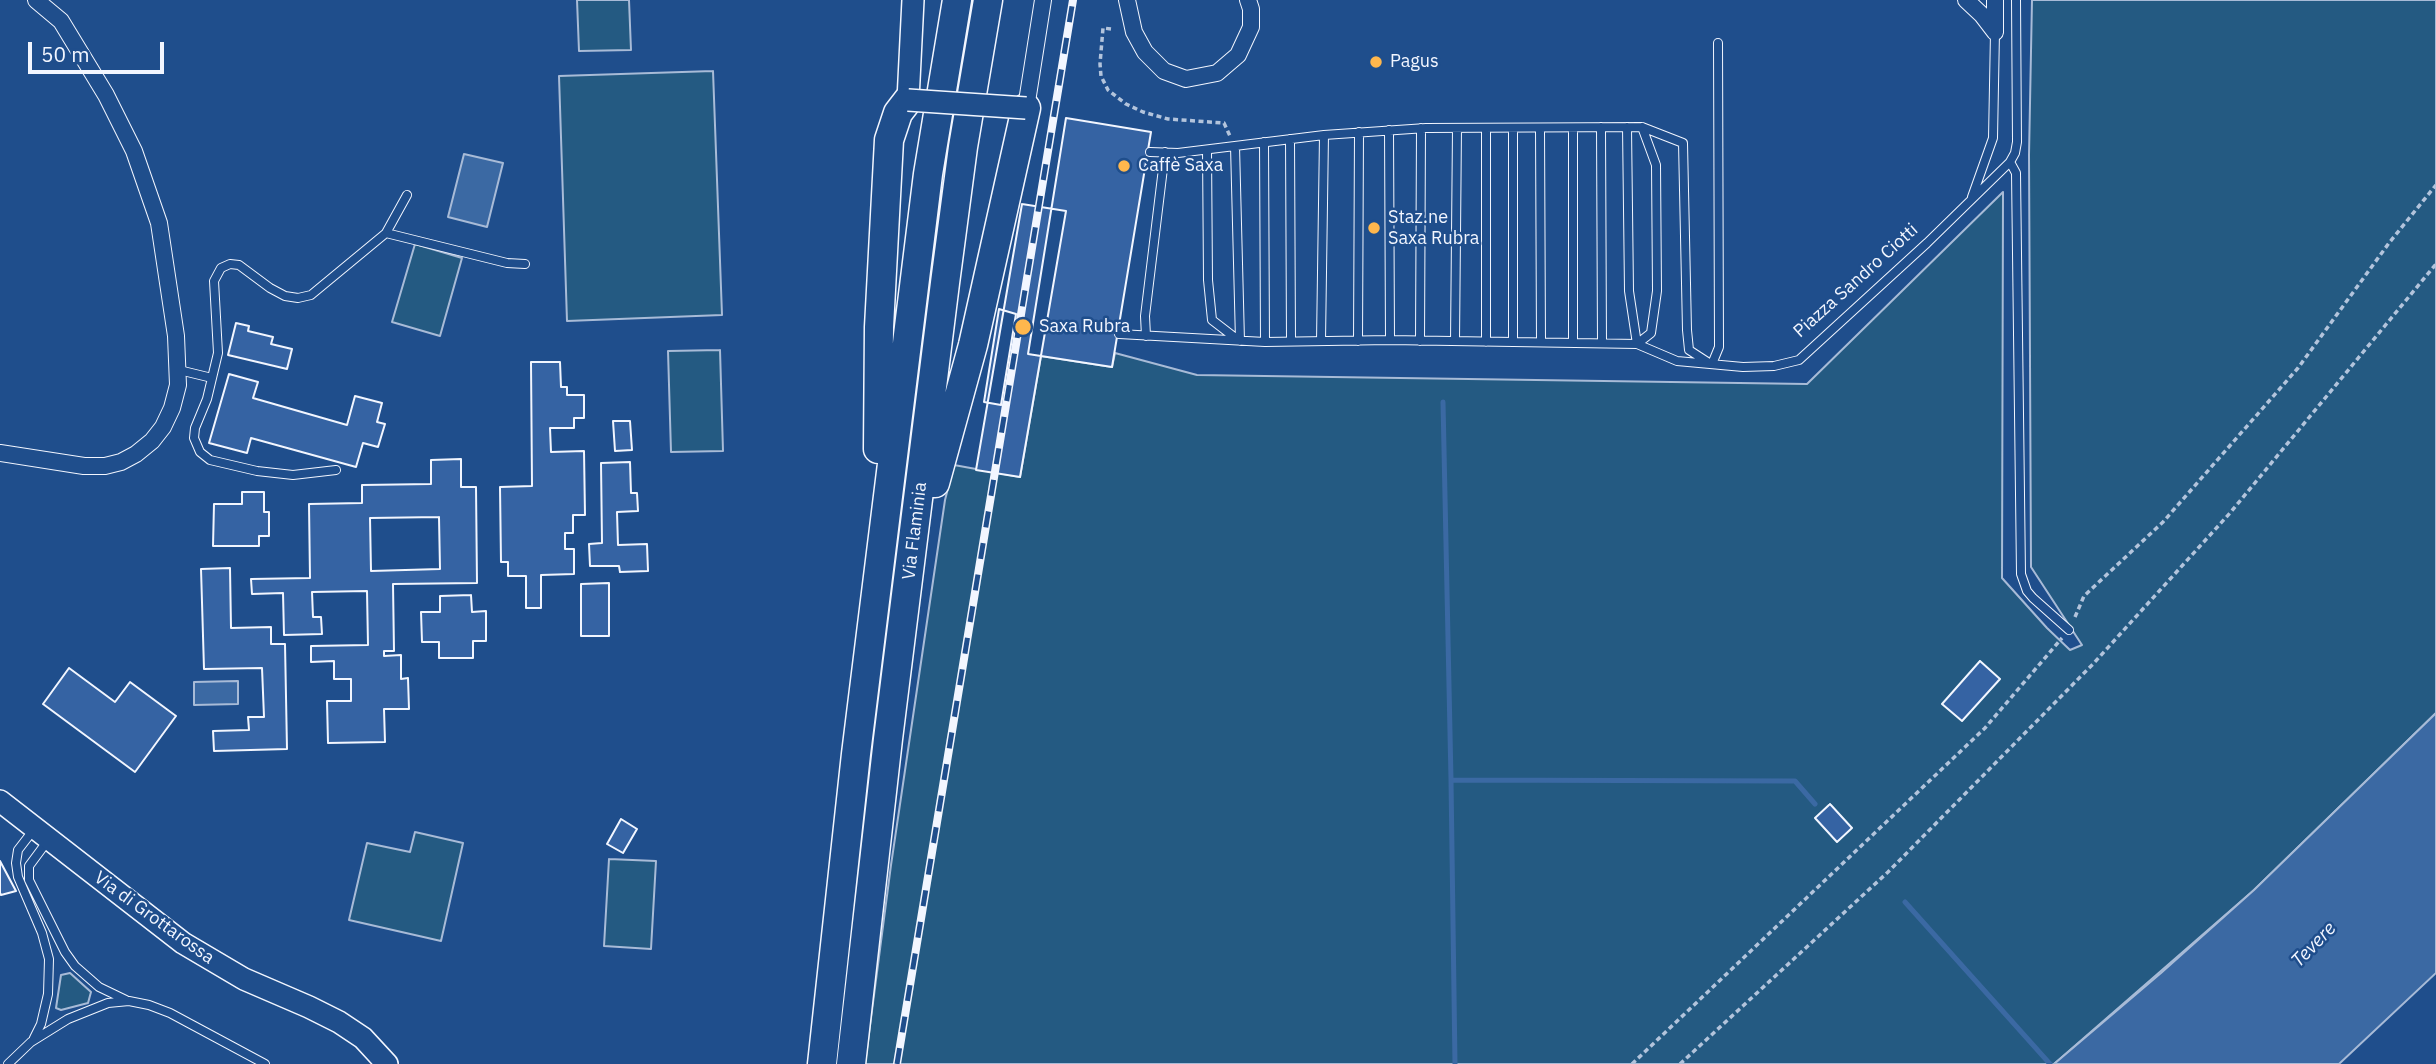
<!DOCTYPE html>
<meta charset="utf-8">
<style>
body{margin:0}
#map{position:relative;width:2436px;height:1064px;overflow:hidden;background:#1f4e8c;font-family:"IBM Plex Sans",sans-serif}
canvas{display:block}
.scale{position:absolute;left:28px;top:42px;width:136px;height:32px;box-sizing:border-box;border:4px solid #f2f6ff;border-top:0;padding-left:9px;font-size:21px;line-height:24px;white-space:nowrap;color:#f2f6ff;-webkit-text-stroke:5px #1f4e8c;paint-order:stroke}
</style>
<div id="map">
<canvas width="2436" height="1064"></canvas>
<div class="scale">50 m</div>
</div>
<script>
const g = document.querySelector('canvas').getContext('2d');
g.lineJoin = 'round';
function paint(path, color) {
  g.fillStyle = color;
  g.fill(path, 'evenodd');
}
function toPath(rows) {
  const path = new Path2D();
  for (const r of rows) {
    path.moveTo(r[0], r[1]);
    for (let i = 2; i < r.length; i += 2) path.lineTo(r[i], r[i + 1]);
  }
  return path;
}
function strokePath(path, color, width, dash) {
  g.strokeStyle = color;
  g.lineWidth = width;
  g.lineCap = dash ? 'butt' : 'round';
  g.setLineDash(dash || []);
  g.stroke(path);
}
function drawText(font, color, halo, rows, align = 'center') {
  g.font = font + ' "IBM Plex Sans",sans-serif';
  g.lineWidth = 5;
  g.setLineDash([]);
  g.textBaseline = 'middle';
  g.strokeStyle = halo;
  g.fillStyle = color;
  for (const [text, x, y, turn = 0] of rows) {
    g.save();
    g.translate(x, y);
    g.rotate((+turn || 0) * Math.PI / 180);
    g.textAlign = isNaN(turn) ? turn : align;
    if (halo) g.strokeText(text, 0, 0);
    g.fillText(text, 0, 0);
    g.restore();
  }
}
const green = toPath([
 [577,0,629,0,631,50,579,51,577,0],
 [2032,0,2436,0,2436,713,2254,890,2054,1064,865,1064,891,865,945,500,954,465,1020,477,1041,356,1112,367,1115,353,1197,375,1807,384,2003,192,2002,578,2047,628,2070,650,2082,645,2031,567,2029,155,2032,0],
 [713,71,722,315,567,321,559,76,713,71],
 [415,244,462,258,440,336,392,322,415,244],
 [720,350,723,451,671,452,668,351,720,350],
 [415,832,463,843,441,941,349,920,367,843,410,852,415,832],
 [609,859,656,861,651,949,604,946,609,859],
 [70,973,91,992,88,1003,61,1010,56,1008,61,975,70,973]
]);
const water = toPath([
 [464,154,503,163,487,227,448,217,464,154],
 [238,681,238,704,194,705,194,682,238,681],
 [2436,713,2436,973,2339,1064,2054,1064,2161,973,2254,890,2436,713]
]);
const stream = toPath([
 [1443,402,1451,780,1795,781,1815,804],
 [1451,780,1455,1064],
 [1905,902,2050,1064]
]);
const building = toPath([
 [1066,118,1151,132,1112,367,1028,354,1066,118],
 [1022,204,1066,211,1020,477,976,470,1022,204],
 [999,309,1016,314,1001,405,984,402,999,309],
 [236,323,249,326,248,331,273,337,271,344,292,349,287,369,228,355,236,323],
 [531,362,560,362,561,387,567,387,567,395,584,395,584,418,574,418,574,428,550,428,551,452,584,451,585,515,573,515,573,533,565,533,565,549,574,549,574,574,541,575,541,608,526,608,526,576,508,576,508,562,501,562,500,487,532,486,531,362],
 [229,374,258,382,253,398,347,425,355,396,382,403,377,422,385,424,378,447,363,443,356,467,251,438,247,453,209,443,229,374],
 [613,421,630,421,632,450,615,451,613,421],
 [461,459,461,487,476,487,477,583,393,584,394,651,384,651,384,656,401,655,401,679,408,678,409,709,384,709,385,742,328,743,327,701,351,701,351,679,334,679,334,661,311,662,311,646,368,645,367,591,312,592,313,617,321,617,322,634,284,635,283,593,252,594,251,579,310,578,309,504,362,503,362,485,431,484,431,460,461,459],
 [439,517,440,569,371,571,370,518,439,517],
 [630,462,631,493,637,493,638,511,617,512,618,545,647,544,648,571,620,572,619,566,590,566,589,544,602,543,601,463,630,462],
 [242,492,264,492,264,512,269,512,269,536,259,536,259,546,213,546,214,504,242,504,242,492],
 [230,568,231,628,271,627,271,644,285,644,287,749,214,751,213,731,249,730,248,717,264,717,262,668,204,669,201,569,230,568],
 [609,583,609,636,581,636,581,584,609,583],
 [471,595,472,612,486,611,486,641,473,641,473,658,439,658,439,642,422,642,421,612,440,612,440,596,471,595],
 [1980,661,2000,679,1962,721,1942,704,1980,661],
 [69,668,115,702,130,682,176,716,135,772,43,704,69,668],
 [1830,804,1852,828,1837,842,1815,818,1830,804],
 [621,819,637,829,623,853,607,844,621,819],
 [0,861,16,891,1,895,0,893,0,861]
]);
const path = toPath([
 [1111,29,1103,28,1100,64,1101,76,1108,90,1126,104,1143,112,1168,119,1224,123,1230,136],
 [2075,617,2084,596,2163,522,2298,368,2389,243,2436,185],
 [1632,1064,1985,728,2062,638],
 [1680,1064,1888,872,2093,664,2230,513,2436,264]
]);
const service = toPath([
 [1601,127,1602,343],
 [1627,127,1629,291,1637,344],
 [1540,128,1541,342],
 [1389,130,1390,340],
 [1290,139,1291,341],
 [1264,142,1265,342],
 [1235,146,1240,341],
 [1207,150,1208,280,1212,320,1238,340],
 [1150,152,1178,153,1324,135,1426,128,1642,127,1683,143,1687,330,1689,350,1709,363],
 [2010,162,2016,173,2021,574,2027,591,2033,598,2069,630],
 [1972,197,1993,138,1995,32],
 [386,233,507,263,525,264],
 [1119,334,1265,342,1390,340,1637,344,1677,361,1743,367,1774,366,1799,360,1927,243,2010,162,2015,153,2017,142,2016,0],
 [1146,336,1145,316,1165,152],
 [1321,341,1324,135],
 [1358,341,1359,132],
 [1420,341,1421,128],
 [1455,341,1457,128],
 [1486,342,1486,128],
 [1513,342,1513,128],
 [1573,343,1573,128],
 [1637,344,1651,333,1657,291,1656,165,1642,127],
 [1712,364,1719,347,1718,43],
 [179,370,212,378],
 [336,470,293,475,257,471,210,460,200,452,194,438,195,428,207,399,218,353,214,281,221,268,230,264,239,265,270,288,285,296,298,298,311,295,386,233,407,195],
 [49,839,29,866,29,880,65,952,75,966,99,987,126,1000],
 [34,1038,41,1024,48,994,49,959,42,933,18,877,16,863,18,850,35,828],
 [8,1064,31,1042,68,1019,108,1003,129,1001,149,1005,170,1013,265,1064]
]);
const minor = toPath([
 [1127,0,1134,32,1145,52,1164,71,1186,79,1217,73,1238,55,1251,27,1251,9,1248,0],
 [1966,0,1982,15,1995,32],
 [1995,32,1995,0],
 [1026,108,1043,0],
 [0,453,84,466,105,466,121,462,136,454,152,441,163,427,172,408,178,385,176,336,159,223,134,151,106,95,61,21,36,0]
]);
const tertiary = toPath([
 [908,100,913,0],
 [0,801,183,943,244,979,309,1007,339,1022,363,1038,387,1064]
]);
const trunk = toPath([
 [878,449,879,327,889,140,898,113,908,100],
 [935,483,973,345,1026,108],
 [822,1064,856,754,928,174,957,0],
 [851,1064,888,739,945,283,963,147,988,0]
]);
const rail = toPath([
 [897,1064,1073,0]
]);
const tertiaryBridge = toPath([
 [908,100,1026,108]
]);
const markers = [
 [1376,62,7,"#ffb74d"],
 [1124,166,7,"#ffb74d"],
 [1374,228,7,"#ffb74d"],
 [1023,327,9,"#ffb74d"]
];
const poiNames = [
 ["Pagus",1390,62],
 ["Caffè Saxa",1138,166],
 ["Staz.ne",1388,218],
 ["Saxa Rubra",1388,239],
 ["Saxa Rubra",1039,327]
];
const streetNames = [
 ["Piazza Sandro Ciotti",1856,281,-42],
 ["Via Flaminia",915,531,-83],
 ["Via di Grottarossa",154,918,36]
];
const waterNames = [
 ["Tevere",2314,945,-46]
];
paint(green, '#245a82');
strokePath(green, '#a8bbd7', 2);
paint(water, '#3b69a3');
strokePath(water, '#a8bbd7', 2);
strokePath(stream, '#3b69a3', 5);
paint(building, '#3563a3');
strokePath(building, '#f2f6ff', 2);
strokePath(service, '#f2f6ff', 10);
strokePath(minor, '#f2f6ff', 18);
strokePath(tertiary, '#f2f6ff', 24);
strokePath(trunk, '#f2f6ff', 31);
strokePath(path, '#b3c4dc', 3.5, [5, 3.5]);
strokePath(service, '#1f4e8c', 8);
strokePath(minor, '#1f4e8c', 16);
strokePath(tertiary, '#1f4e8c', 21);
strokePath(trunk, '#1f4e8c', 28);
strokePath(rail, '#f2f6ff', 8);
strokePath(rail, '#1f4e8c', 5, [16]);
strokePath(tertiaryBridge, '#f2f6ff', 24, []);
strokePath(tertiaryBridge, '#1f4e8c', 21);
for (const [x, y, r, color] of markers) {
  const dot = new Path2D();
  dot.arc(x, y, r, 0, 2 * Math.PI);
  g.fillStyle = color;
  g.fill(dot);
  strokePath(dot, '#1f4e8c', 2.5);
}
drawText('18px', '#f2f6ff', '#1f4e8c', poiNames, 'left');
drawText('18px', '#f2f6ff', '#1f4e8c', streetNames);
drawText('italic 19px', '#f2f6ff', '#1f4e8c', waterNames);
</script>
